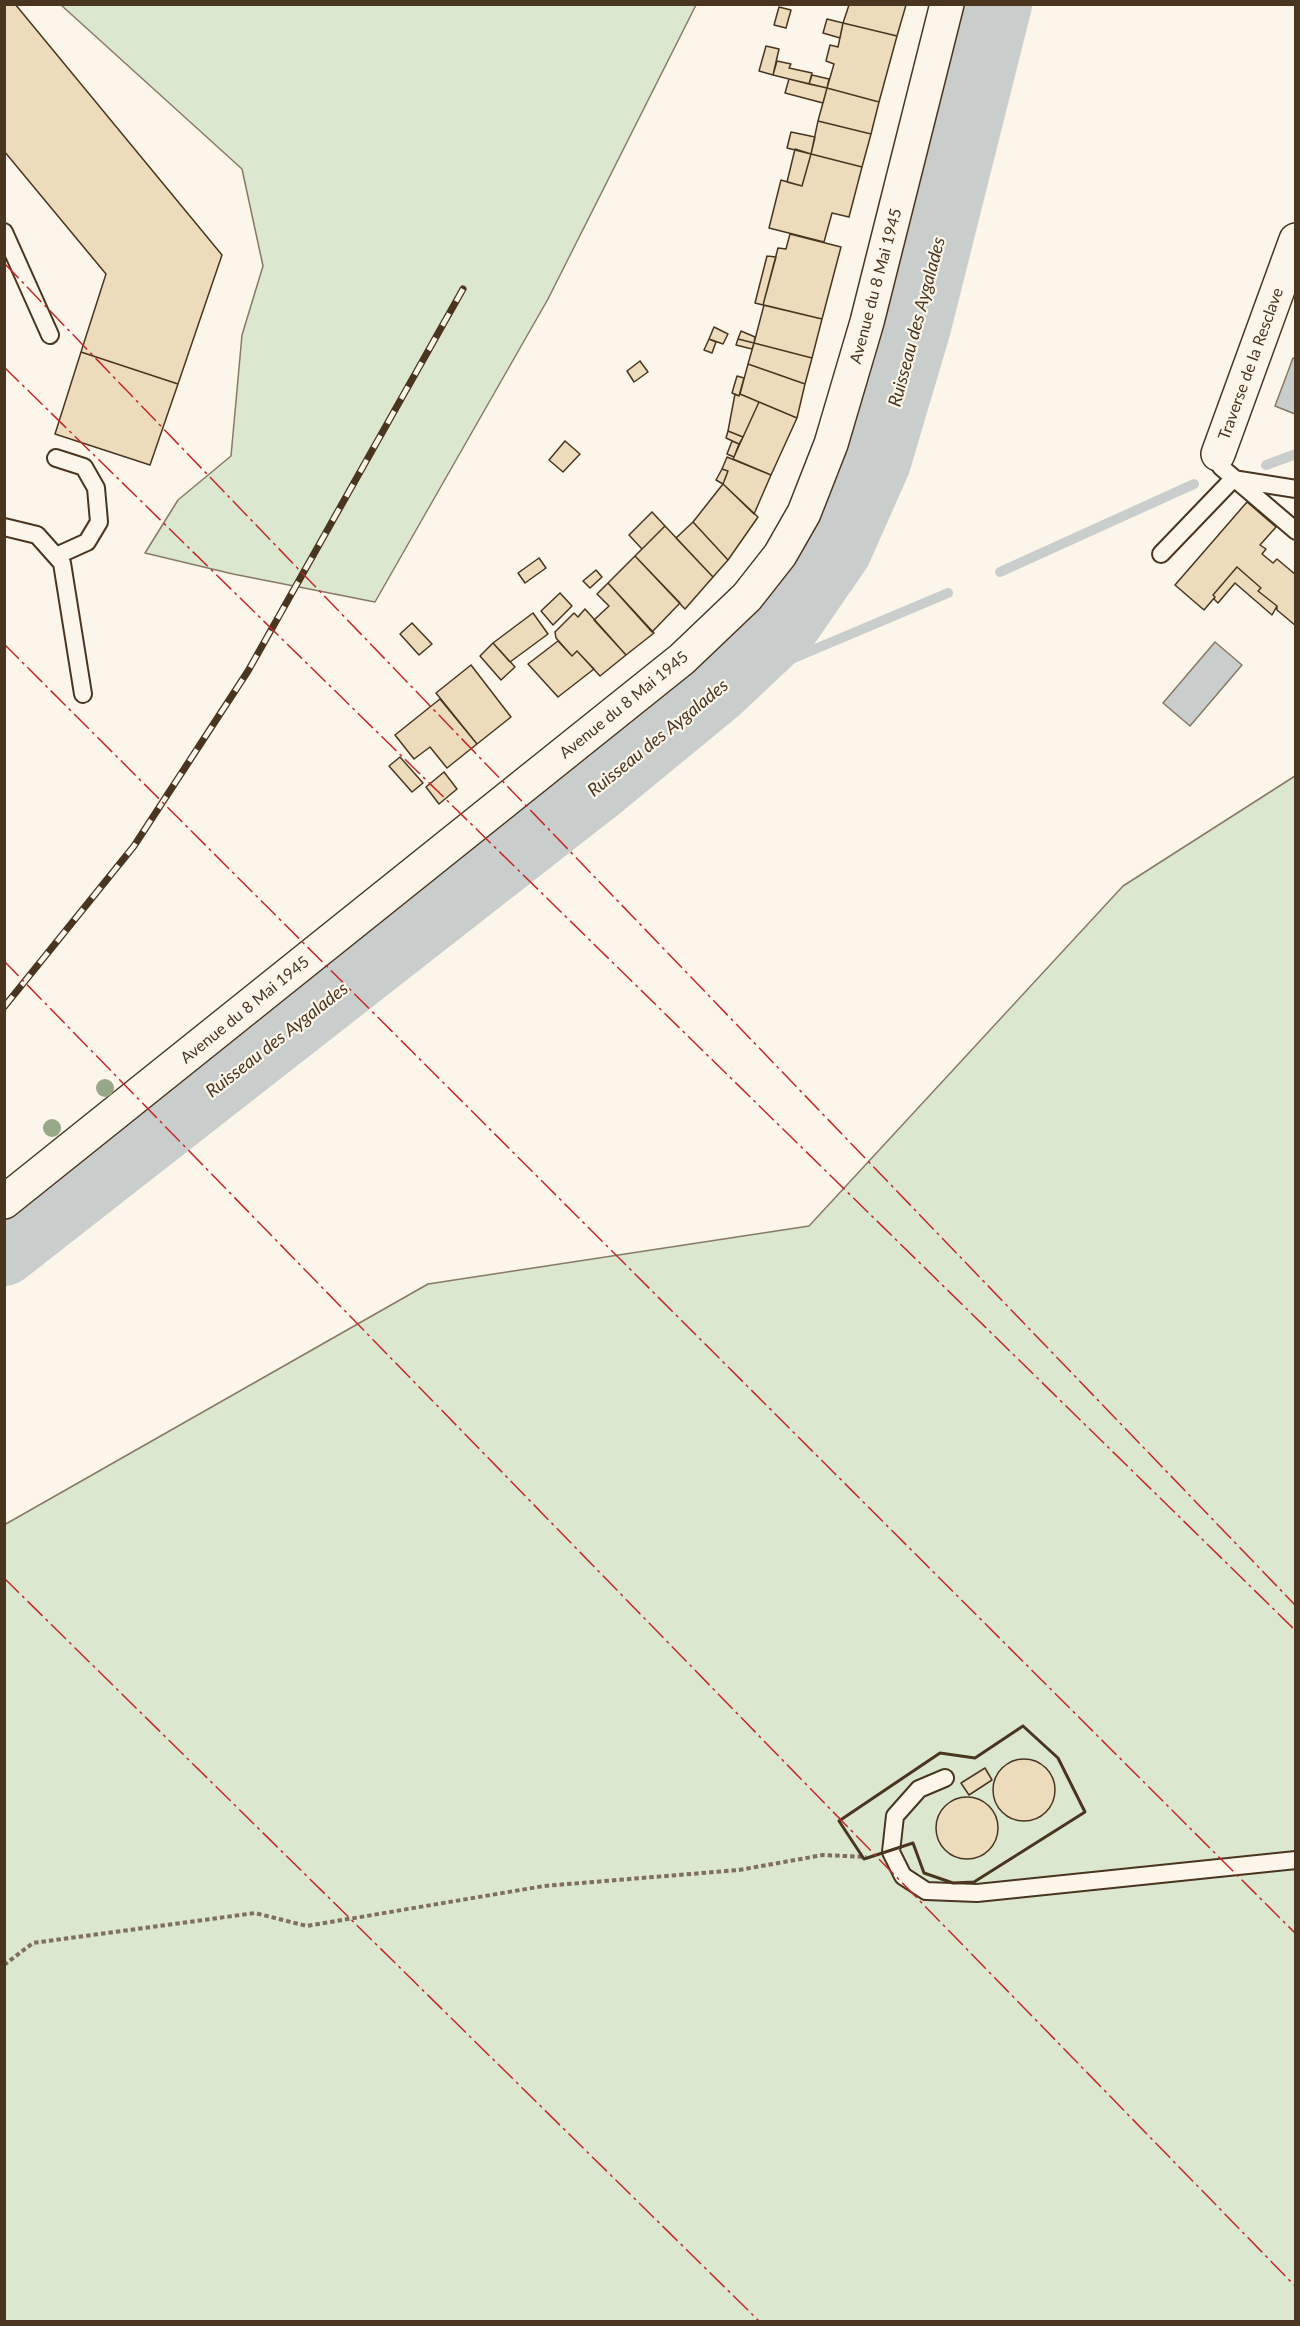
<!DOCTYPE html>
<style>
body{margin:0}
#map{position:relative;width:1300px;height:2326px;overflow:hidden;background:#fbf6e9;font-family:Lato,sans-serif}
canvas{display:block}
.frame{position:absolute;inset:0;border:6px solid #4a3520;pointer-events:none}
</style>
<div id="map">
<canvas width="1300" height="2326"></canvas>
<div class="frame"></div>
</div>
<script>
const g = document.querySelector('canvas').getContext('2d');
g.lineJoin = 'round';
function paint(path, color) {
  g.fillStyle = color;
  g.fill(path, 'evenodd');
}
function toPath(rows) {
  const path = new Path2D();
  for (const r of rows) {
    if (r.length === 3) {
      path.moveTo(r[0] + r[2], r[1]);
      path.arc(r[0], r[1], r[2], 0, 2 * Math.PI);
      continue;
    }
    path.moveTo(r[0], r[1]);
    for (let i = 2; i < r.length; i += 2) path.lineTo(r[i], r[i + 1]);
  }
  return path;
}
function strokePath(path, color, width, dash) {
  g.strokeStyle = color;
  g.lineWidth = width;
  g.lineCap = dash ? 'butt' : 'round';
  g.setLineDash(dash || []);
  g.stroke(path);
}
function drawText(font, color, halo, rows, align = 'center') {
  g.font = font + ' Lato,sans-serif';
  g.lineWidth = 4.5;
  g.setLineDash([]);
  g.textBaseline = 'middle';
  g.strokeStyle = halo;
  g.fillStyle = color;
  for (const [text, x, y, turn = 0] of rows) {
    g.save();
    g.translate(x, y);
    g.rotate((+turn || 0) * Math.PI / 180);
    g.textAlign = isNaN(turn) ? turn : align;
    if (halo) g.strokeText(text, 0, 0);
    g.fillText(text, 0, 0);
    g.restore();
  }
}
const green = toPath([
 [61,5,696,5,548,299,375,602,233,574,145,553,178,500,231,456,242,335,263,266,242,169,61,5],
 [1295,776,1295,2321,5,2321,4,1525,428,1284,809,1226,1123,886,1295,776]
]);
const water = toPath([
 [1293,358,1296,359,1295,414,1275,406,1293,358],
 [1215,642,1242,665,1190,726,1163,703,1215,642]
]);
const stream = toPath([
 [1266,465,1296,454],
 [1000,572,1194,484],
 [718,690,948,593]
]);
const river = toPath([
 [4,1253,600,787,718,690,788,624,839,550,878,462,918,327,999,4]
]);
const building = toPath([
 [4,4,15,4,222,255,178,384,81,352,106,274,4,151,4,4],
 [849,5,906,5,897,36,843,23,849,5],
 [779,7,791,10,786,28,774,25,779,7],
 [827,19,843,23,840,38,823,33,827,19],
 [843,23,897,36,879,102,827,88,834,64,826,61,830,45,838,47,843,23],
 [766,46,779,49,773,75,759,71,766,46],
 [777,61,791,64,789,68,812,73,809,84,773,75,777,61],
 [812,75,829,79,827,88,809,84,812,75],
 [789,79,827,88,823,103,785,93,789,79],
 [827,88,879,102,871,134,818,121,827,88],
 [818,121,871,134,862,167,811,154,818,121],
 [791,132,815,137,811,154,787,148,791,132],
 [795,149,811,154,802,186,787,182,795,149],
 [811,154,862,167,849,217,832,213,824,242,769,228,781,180,802,186,811,154],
 [790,234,841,247,822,319,763,305,778,248,786,249,790,234],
 [767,256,776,257,763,305,755,303,767,256],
 [764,305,822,319,812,358,754,343,764,305],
 [714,327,728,334,723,344,709,339,714,327],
 [741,331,755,337,754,343,738,339,741,331],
 [709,339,716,342,712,353,704,350,709,339],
 [738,339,754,343,752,349,736,345,738,339],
 [754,343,812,358,805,384,748,364,754,343],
 [81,352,178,384,150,465,55,434,81,352],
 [640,361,648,372,634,382,627,371,640,361],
 [748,364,805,384,797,418,740,394,748,364],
 [737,376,744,378,739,396,732,393,737,376],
 [735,394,739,396,740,394,759,402,743,437,728,431,735,394],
 [759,402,797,418,771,475,733,459,759,402],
 [728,431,743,437,739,444,726,438,728,431],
 [565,441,580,454,563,472,549,460,565,441],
 [732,441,739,444,734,457,727,454,732,441],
 [727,457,771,475,754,514,723,484,728,471,722,469,727,457],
 [722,469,728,471,723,484,716,480,722,469],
 [723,484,758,517,728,560,693,522,723,484],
 [1247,502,1276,527,1260,545,1266,549,1262,554,1273,563,1277,559,1296,575,1296,626,1277,610,1277,606,1258,591,1261,588,1237,567,1213,595,1215,597,1204,610,1175,585,1247,502],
 [652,512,665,526,642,549,629,535,652,512],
 [693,522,728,560,713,577,676,538,693,522],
 [665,526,713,577,685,609,635,556,665,526],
 [635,556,680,603,652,632,608,583,635,556],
 [539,558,546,568,525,583,518,573,539,558],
 [1237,567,1261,588,1258,591,1277,606,1272,615,1235,583,1218,603,1214,599,1215,597,1213,595,1237,567],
 [596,570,602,577,590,588,583,581,596,570],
 [608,583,654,633,626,655,594,620,609,606,597,594,608,583],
 [560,593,572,606,553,625,541,611,560,593],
 [585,609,626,655,600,676,577,651,572,656,556,638,555,632,574,613,578,617,585,609],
 [533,613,548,634,510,662,493,643,533,613],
 [412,623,432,644,419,655,400,634,412,623],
 [558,641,572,656,577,651,594,669,558,697,528,664,558,641],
 [493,643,515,667,501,680,480,656,493,643],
 [471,665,511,717,477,744,436,693,471,665],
 [440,699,477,744,447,768,430,747,414,759,395,735,440,699],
 [400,757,423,783,412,792,389,766,400,757],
 [444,772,457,789,439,804,426,787,444,772],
 [1024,1790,31],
 [985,1768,992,1780,969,1795,961,1783,985,1768],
 [967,1828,31]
]);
const path = toPath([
 [4,1965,33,1943,255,1913,307,1926,544,1886,739,1870,823,1855,866,1857]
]);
const lane = toPath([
 [4,232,50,335],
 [1218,454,1221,467,1296,531],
 [4,527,37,535,62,563,83,694],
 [1161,554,1233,479,1296,489],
 [56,556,87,542,99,522,96,488,84,467,56,458],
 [945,1778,919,1789,895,1816,891,1852,903,1876,926,1891,977,1893,1296,1860]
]);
const street = toPath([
 [1218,454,1296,240]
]);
const secondary = toPath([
 [4,1202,682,659,747,597,780,555,804,513,831,444,867,322,947,4]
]);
const rail = toPath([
 [4,1007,134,846,248,671,463,289]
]);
const wall = toPath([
 [1023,1726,1058,1758,1085,1812,974,1882,953,1883,924,1873,913,1843,864,1859,839,1821,940,1753,975,1758,1023,1726]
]);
const power = toPath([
 [4,263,1296,1606],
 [4,367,1296,1631],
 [4,644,1296,1934],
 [4,961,1296,2287],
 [4,1578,760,2322]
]);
const trees = [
 [105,1088],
 [52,1128]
];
const streetNames = [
 ["Avenue du 8 Mai 1945",876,286,-75],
 ["Traverse de la Resclave",1251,364,-70],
 ["Avenue du 8 Mai 1945",624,705,-39],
 ["Avenue du 8 Mai 1945",245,1010,-39]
];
const waterNames = [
 ["Ruisseau des Aygalades",917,322,-75],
 ["Ruisseau des Aygalades",658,738,-39],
 ["Ruisseau des Aygalades",277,1040,-38]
];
paint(green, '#dce7d0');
strokePath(green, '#887966', 1.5);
paint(water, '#c9cecd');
strokePath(water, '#887966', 1.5);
strokePath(stream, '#c9cecd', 10);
strokePath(river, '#c9cecd', 66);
paint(building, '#ecdcbc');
strokePath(building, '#4a3520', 1.5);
strokePath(lane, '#4a3520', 20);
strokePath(street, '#4a3520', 36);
strokePath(secondary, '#4a3520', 36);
strokePath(path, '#7f6f5c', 4, [4.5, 3]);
strokePath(lane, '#fbf6e9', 16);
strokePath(street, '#fbf6e9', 33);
strokePath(secondary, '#fbf6e9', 33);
strokePath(rail, '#4a3520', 7);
strokePath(rail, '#fbf6e9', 4.5, [14]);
strokePath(wall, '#4a3520', 3);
strokePath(power, '#c62828', 1.5, [21, 4.5, 3, 4.5]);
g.fillStyle = '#96a887';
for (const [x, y] of trees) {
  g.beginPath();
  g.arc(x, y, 9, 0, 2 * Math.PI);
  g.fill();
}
drawText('16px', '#4a3520', '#fbf6e9', streetNames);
drawText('italic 18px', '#4a3520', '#fbf6e9', waterNames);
</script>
